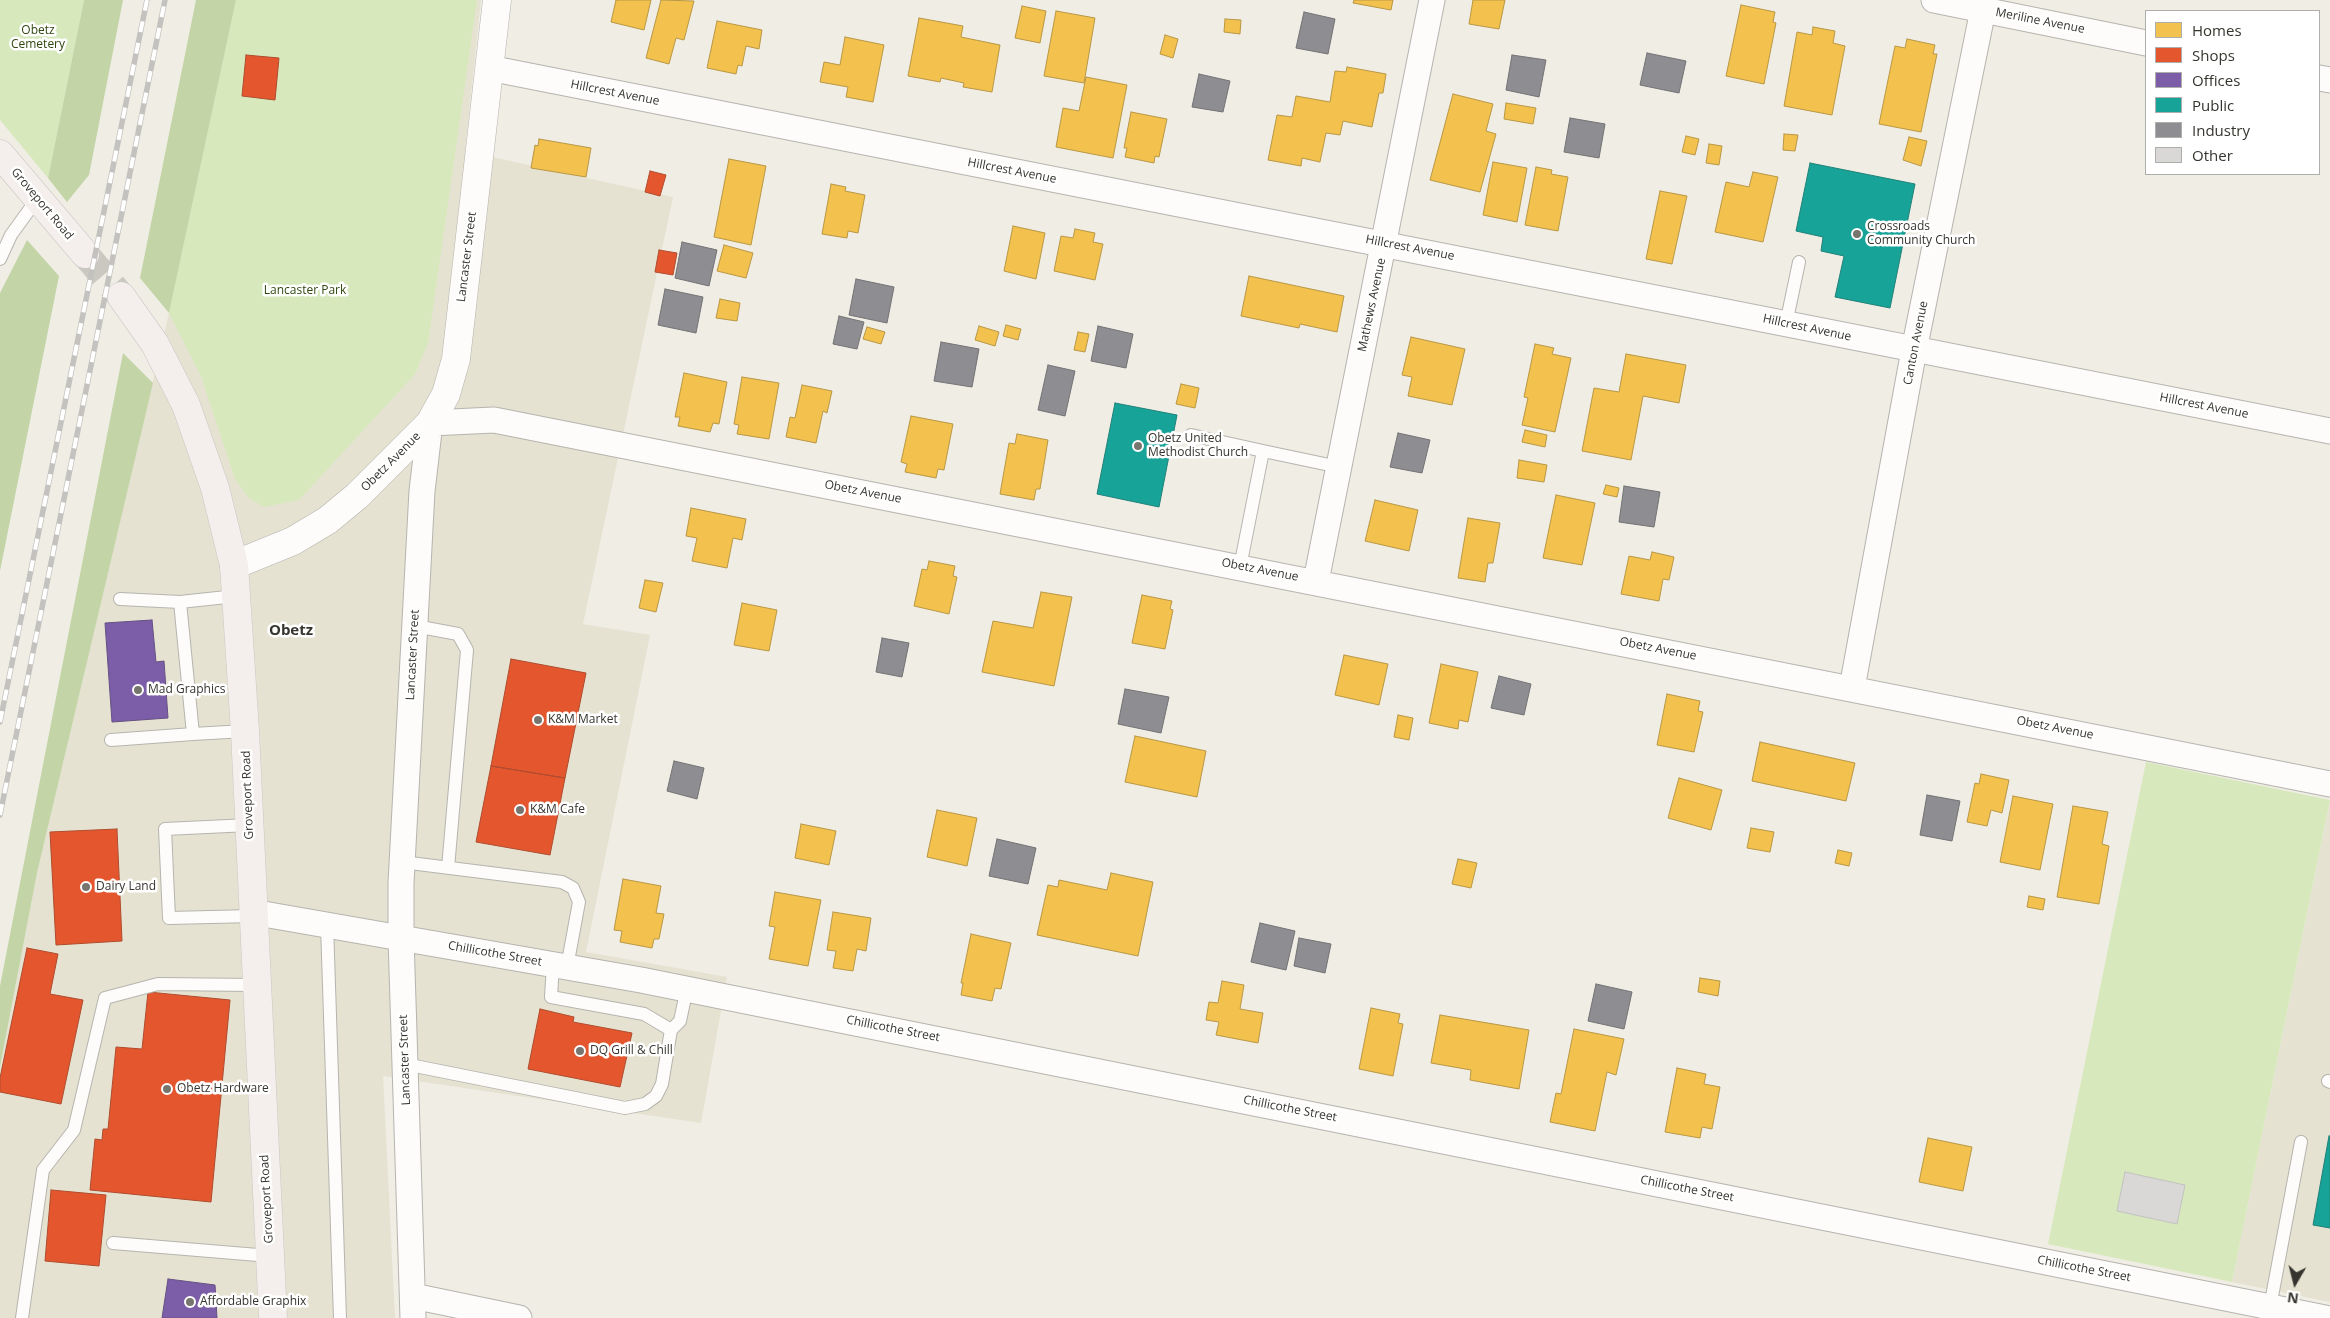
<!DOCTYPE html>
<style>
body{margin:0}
#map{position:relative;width:2330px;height:1318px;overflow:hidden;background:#efede4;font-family:"Open Sans",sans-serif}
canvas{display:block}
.legend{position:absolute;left:2145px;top:10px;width:175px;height:165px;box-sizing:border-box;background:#fff;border:1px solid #aeaeab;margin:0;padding:6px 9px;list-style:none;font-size:15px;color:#35342e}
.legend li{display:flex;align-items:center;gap:10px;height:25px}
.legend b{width:25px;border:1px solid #aeaeab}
.north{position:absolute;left:2270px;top:1258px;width:50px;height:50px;-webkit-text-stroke:4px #fff;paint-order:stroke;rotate:188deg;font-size:14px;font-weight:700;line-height:20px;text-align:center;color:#35342e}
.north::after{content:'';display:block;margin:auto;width:18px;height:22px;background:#35342e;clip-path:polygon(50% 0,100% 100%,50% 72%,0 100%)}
</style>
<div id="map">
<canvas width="2330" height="1318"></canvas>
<ul class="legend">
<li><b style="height:14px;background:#f2c14e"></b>Homes</li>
<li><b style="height:14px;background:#e4572e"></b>Shops</li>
<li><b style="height:14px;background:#7b5ea7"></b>Offices</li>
<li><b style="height:14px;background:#17a398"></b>Public</li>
<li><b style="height:14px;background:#8d8d92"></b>Industry</li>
<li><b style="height:14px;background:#d9d8d7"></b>Other</li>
</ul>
<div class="north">N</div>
</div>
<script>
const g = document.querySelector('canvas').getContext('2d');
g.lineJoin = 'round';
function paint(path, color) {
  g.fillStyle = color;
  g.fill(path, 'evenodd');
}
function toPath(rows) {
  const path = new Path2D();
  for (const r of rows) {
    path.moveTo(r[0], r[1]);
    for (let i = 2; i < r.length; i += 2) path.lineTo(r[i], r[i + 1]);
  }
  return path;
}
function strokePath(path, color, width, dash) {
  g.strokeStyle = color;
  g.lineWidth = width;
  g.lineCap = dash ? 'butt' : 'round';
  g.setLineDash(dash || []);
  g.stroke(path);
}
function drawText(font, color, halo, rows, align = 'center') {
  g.font = font + ' "Open Sans",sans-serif';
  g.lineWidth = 5;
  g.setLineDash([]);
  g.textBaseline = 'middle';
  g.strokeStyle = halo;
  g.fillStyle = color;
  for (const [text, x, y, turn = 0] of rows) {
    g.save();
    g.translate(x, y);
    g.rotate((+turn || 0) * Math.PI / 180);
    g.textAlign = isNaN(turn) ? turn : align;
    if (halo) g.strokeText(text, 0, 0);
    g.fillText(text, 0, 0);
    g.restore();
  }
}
const built = toPath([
 [236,0,481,0,465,151,673,197,583,624,650,635,586,952,727,977,701,1123,383,1076,395,1318,0,1318,0,1067,37,873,169,313],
 [2330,801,2330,1302,2232,1282]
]);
const green = toPath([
 [0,0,84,0,48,178,0,120],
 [236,0,477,0,428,343,415,374,299,500,264,507,249,498,235,479,201,376,169,313],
 [2146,762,2330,800,2232,1282,2048,1244]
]);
const forest = toPath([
 [84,0,123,0,89,175,67,202,48,178],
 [196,0,236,0,169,313,140,278],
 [27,240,59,276,0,571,0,293],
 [123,353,153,383,37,873,0,1067,0,986]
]);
const homes = toPath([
 [616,0,651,0,644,30,611,22,616,0],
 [661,0,694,1,684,40,676,38,669,64,646,58,661,0],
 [1354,0,1393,0,1391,10,1353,3,1354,0],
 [1473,0,1505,0,1499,29,1469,24,1473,0],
 [1741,5,1775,12,1773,22,1776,23,1764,84,1726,76,1741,5],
 [1022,6,1046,11,1040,43,1015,38,1022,6],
 [1056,11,1095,18,1084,83,1044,76,1056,11],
 [919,18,963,26,961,37,1000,45,992,92,963,87,964,83,941,78,940,82,908,76,919,18],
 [1225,19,1241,20,1240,34,1224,32,1225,19],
 [717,21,762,30,759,49,746,46,742,66,738,65,736,74,707,68,717,21],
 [1813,27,1835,31,1833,43,1845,46,1832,115,1784,106,1797,32,1812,35,1813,27],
 [1165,35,1178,39,1173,58,1160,54,1165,35],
 [845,37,884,45,873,102,846,97,848,87,820,82,824,62,840,65,845,37],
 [1907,39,1935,45,1933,54,1937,54,1921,132,1879,124,1895,46,1905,48,1907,39],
 [1347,67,1386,74,1383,93,1379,93,1372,127,1343,121,1340,135,1326,133,1320,162,1302,158,1301,166,1268,160,1277,115,1292,117,1296,96,1330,102,1335,71,1346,72,1347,67],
 [1086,77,1127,85,1113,158,1056,147,1063,108,1079,111,1086,77],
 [1453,94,1493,104,1486,131,1496,134,1480,192,1430,180,1453,94],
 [1506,103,1536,108,1533,124,1504,119,1506,103],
 [1131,112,1167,119,1159,157,1155,156,1154,163,1125,157,1127,148,1124,148,1131,112],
 [1784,134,1798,135,1795,151,1783,150,1784,134],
 [1686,136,1699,139,1695,155,1682,152,1686,136],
 [1909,137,1927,141,1921,166,1903,160,1909,137],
 [539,139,591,148,586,177,531,168,535,145,538,146,539,139],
 [1709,144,1722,146,1719,165,1706,163,1709,144],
 [729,159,766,166,751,245,714,237,729,159],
 [1493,162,1527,168,1517,222,1483,215,1493,162],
 [1536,167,1552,170,1551,174,1568,177,1558,231,1525,225,1536,167],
 [1753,172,1778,177,1763,242,1715,232,1726,182,1749,187,1753,172],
 [831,184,846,187,845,191,865,195,858,233,848,231,847,238,822,234,831,184],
 [1660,191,1687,196,1672,264,1646,259,1660,191],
 [1013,226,1045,233,1036,279,1004,271,1013,226],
 [1075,229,1095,233,1093,242,1103,244,1095,280,1054,271,1061,236,1073,238,1075,229],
 [724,245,753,253,746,278,717,271,724,245],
 [1249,276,1344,296,1337,332,1300,324,1299,328,1241,316,1249,276],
 [720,299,740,303,737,321,716,318,720,299],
 [1006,325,1021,329,1018,340,1003,336,1006,325],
 [979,326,999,332,995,346,975,340,979,326],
 [867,327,885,332,881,344,863,339,867,327],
 [1078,332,1089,334,1085,352,1074,350,1078,332],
 [1411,337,1465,349,1452,405,1408,396,1412,377,1402,375,1411,337],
 [1535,344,1554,348,1552,354,1571,358,1555,432,1522,425,1528,398,1524,397,1535,344],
 [1626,354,1686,365,1679,403,1643,396,1631,460,1582,451,1594,388,1619,392,1626,354],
 [684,373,727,382,719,424,713,423,710,432,678,426,680,417,675,417,684,373],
 [742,377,779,383,769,439,737,434,739,425,734,424,742,377],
 [1181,384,1199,388,1195,408,1176,404,1181,384],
 [802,385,832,391,827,413,823,411,816,443,786,437,790,417,795,418,802,385],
 [911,416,953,424,944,470,938,469,936,478,905,472,907,464,901,462,911,416],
 [1525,430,1547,435,1545,447,1522,442,1525,430],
 [1017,434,1048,440,1040,489,1036,489,1034,500,1000,494,1009,443,1015,444,1017,434],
 [1519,460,1547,465,1544,482,1517,478,1519,460],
 [1606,485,1619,488,1617,497,1603,494,1606,485],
 [1556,495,1595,503,1582,565,1543,558,1556,495],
 [1375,500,1418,510,1409,551,1365,541,1375,500],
 [691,508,746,519,742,540,733,538,727,568,692,561,697,538,686,536,691,508],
 [1468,518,1500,523,1493,563,1488,563,1485,582,1458,578,1468,518],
 [1652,552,1674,557,1669,580,1663,579,1659,601,1621,594,1629,556,1650,560,1652,552],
 [929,561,955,566,953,576,957,577,949,614,914,606,922,569,927,570,929,561],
 [645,580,663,583,656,612,639,608,645,580],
 [1041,592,1072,597,1054,686,982,672,993,621,1033,628,1041,592],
 [1142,595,1172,601,1170,609,1173,610,1165,649,1132,643,1142,595],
 [742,603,777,610,769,651,734,645,742,603],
 [1344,655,1388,664,1379,705,1335,695,1344,655],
 [1441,664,1478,672,1468,722,1459,720,1458,729,1429,723,1441,664],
 [1667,694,1700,701,1698,711,1703,712,1694,752,1657,745,1667,694],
 [1398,715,1413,718,1409,740,1394,737,1398,715],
 [1135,736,1206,751,1197,797,1125,782,1135,736],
 [1760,742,1855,763,1846,801,1752,781,1760,742],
 [1981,774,2009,780,2002,813,1991,810,1987,826,1967,822,1975,783,1979,784,1981,774],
 [1679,778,1722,790,1711,830,1668,818,1679,778],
 [2013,796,2053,804,2040,870,2000,862,2013,796],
 [2073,806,2108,812,2102,844,2109,846,2099,904,2057,897,2073,806],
 [937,810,977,818,967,866,927,857,937,810],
 [801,824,836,831,829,865,795,858,801,824],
 [1751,828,1774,832,1770,852,1747,848,1751,828],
 [1838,850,1852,853,1849,866,1835,863,1838,850],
 [1458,859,1477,863,1471,888,1452,884,1458,859],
 [1111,873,1153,882,1138,956,1037,935,1048,885,1058,887,1059,880,1107,890,1111,873],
 [623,879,661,886,656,913,664,914,659,939,654,939,652,948,620,942,622,931,614,930,623,879],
 [775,892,821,900,808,966,769,959,775,927,769,926,775,892],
 [2029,896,2045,899,2043,910,2027,907,2029,896],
 [833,912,871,918,866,951,857,949,853,971,833,968,836,951,827,950,833,912],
 [971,934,1011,943,1001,989,995,988,992,1001,961,995,963,983,961,983,971,934],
 [1700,978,1720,981,1718,996,1698,992,1700,978],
 [1222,981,1244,985,1240,1009,1263,1013,1258,1043,1216,1035,1219,1022,1206,1020,1209,1002,1218,1003,1222,981],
 [1371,1008,1400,1014,1398,1023,1403,1024,1393,1076,1359,1069,1371,1008],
 [1440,1015,1529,1030,1519,1089,1470,1080,1471,1070,1431,1063,1440,1015],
 [1574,1029,1624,1039,1616,1075,1607,1072,1595,1131,1550,1122,1556,1093,1561,1094,1574,1029],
 [1677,1068,1706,1074,1704,1084,1720,1087,1712,1129,1702,1127,1700,1138,1665,1132,1677,1068],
 [1928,1138,1972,1147,1963,1191,1919,1182,1928,1138]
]);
const shops = toPath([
 [246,55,279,58,275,100,242,96,246,55],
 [650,171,666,175,660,196,645,192,650,171],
 [659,250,677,253,673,275,655,272,659,250],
 [511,659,586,673,565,778,491,766,511,659],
 [491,766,565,778,550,855,476,842,491,766],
 [117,829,122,941,56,945,50,832,117,829],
 [27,948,58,954,50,994,83,1000,61,1104,0,1092,0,1078,27,948],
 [148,992,230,1000,211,1202,90,1190,95,1139,102,1140,103,1129,108,1129,116,1047,142,1049,148,992],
 [540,1009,574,1017,573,1022,632,1033,620,1087,528,1069,540,1009],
 [51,1190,106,1195,99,1266,45,1261,51,1190]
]);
const offices = toPath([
 [152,620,156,662,164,661,168,718,112,722,105,623,152,620],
 [168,1279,215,1285,217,1318,162,1318,168,1279]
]);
const public = toPath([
 [1810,163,1915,184,1890,308,1835,297,1844,256,1821,251,1823,237,1796,231,1810,163],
 [1115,403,1177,415,1159,507,1097,494,1115,403],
 [2329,1136,2330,1136,2330,1228,2313,1225,2329,1136]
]);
const industry = toPath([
 [1304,12,1335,19,1328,54,1296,48,1304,12],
 [1647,53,1686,61,1679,93,1640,85,1647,53],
 [1512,55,1546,60,1539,97,1506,90,1512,55],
 [1199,74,1230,81,1223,112,1192,107,1199,74],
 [1570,118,1605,124,1599,158,1564,152,1570,118],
 [682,242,717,250,709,286,675,278,682,242],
 [856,279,894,287,887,323,849,315,856,279],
 [665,289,703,297,696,333,658,325,665,289],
 [839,316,864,322,857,349,833,344,839,316],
 [1098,326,1133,334,1126,368,1091,361,1098,326],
 [941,342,979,349,972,387,934,381,941,342],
 [1048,365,1075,371,1065,416,1038,410,1048,365],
 [1398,433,1430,440,1422,473,1390,467,1398,433],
 [1624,486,1660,492,1654,527,1619,522,1624,486],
 [882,638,909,643,902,677,876,672,882,638],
 [1499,676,1531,684,1524,715,1491,708,1499,676],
 [1125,689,1169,697,1161,733,1118,724,1125,689],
 [674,761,704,768,697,799,667,791,674,761],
 [1927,795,1960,801,1952,841,1920,835,1927,795],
 [997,839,1036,848,1028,884,989,876,997,839],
 [1260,923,1295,931,1286,970,1251,962,1260,923],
 [1299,938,1331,944,1325,973,1294,966,1299,938],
 [1596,984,1632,992,1624,1029,1588,1021,1596,984]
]);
const building = toPath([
 [2125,1172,2185,1185,2177,1224,2117,1211,2125,1172]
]);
const primaryTunnel = toPath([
 [85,254,121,296]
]);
const service = toPath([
 [0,259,11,235,37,199],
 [1786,324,1799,262],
 [1191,435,1263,451],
 [1240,567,1263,451,1339,467],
 [236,596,180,602,193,734,245,731],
 [120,599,180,602],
 [415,626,458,634,467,650,448,868],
 [111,740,193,734],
 [249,825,165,829,169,918,253,916],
 [402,862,562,882,573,888,579,902,567,967],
 [327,925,340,1318],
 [553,964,551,997,644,1014,671,1030],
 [405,1064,625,1108,645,1104,656,1096,662,1084,671,1030,680,1021,687,988],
 [2328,1081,2330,1082],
 [113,1243,270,1256],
 [2270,1307,2301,1142],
 [22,1318,43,1170,74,1130,105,998,158,984,256,985]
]);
const minor = toPath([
 [1934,0,2146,43],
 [489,68,2330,431],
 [2319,78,2330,80],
 [1316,581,1432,0],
 [1852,688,1914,350,1985,0],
 [252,912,641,980,2325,1318],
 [413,1296,519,1318],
 [413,1318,401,938,401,883,422,491,430,423,494,420,2330,784]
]);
const tertiary = toPath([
 [234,565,293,541,328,520,357,496,430,423,446,394,456,359,497,0]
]);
const primary = toPath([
 [0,154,85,254],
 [121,296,155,344,186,405,215,488,234,565,245,731,273,1318]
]);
const rail = toPath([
 [0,722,147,0],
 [0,815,165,0]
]);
const markers = [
 [1857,234,5,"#76756e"],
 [1138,446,5,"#76756e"],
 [138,690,5,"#76756e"],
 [538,720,5,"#76756e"],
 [520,810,5,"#76756e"],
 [86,887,5,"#76756e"],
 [580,1051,5,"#76756e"],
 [167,1089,5,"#76756e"],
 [190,1302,5,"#76756e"]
];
const streetNames = [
 ["Meriline Avenue",2040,21,11],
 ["Hillcrest Avenue",615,93,11],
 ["Hillcrest Avenue",1012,171,11],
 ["Groveport Road",42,204,50],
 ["Hillcrest Avenue",1410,248,11],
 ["Lancaster Street",467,257,-83],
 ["Mathews Avenue",1372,305,-78],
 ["Hillcrest Avenue",1807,328,12],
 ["Canton Avenue",1916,343,-79],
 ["Hillcrest Avenue",2204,406,11],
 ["Obetz Avenue",391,462,-45],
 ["Obetz Avenue",863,492,11],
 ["Obetz Avenue",1260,570,11],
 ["Obetz Avenue",1658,649,11],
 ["Lancaster Street",413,655,-87],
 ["Obetz Avenue",2055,728,11],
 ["Groveport Road",248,795,-92],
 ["Chillicothe Street",495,954,10],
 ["Chillicothe Street",893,1029,11],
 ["Lancaster Street",405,1060,-92],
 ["Chillicothe Street",1290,1109,11],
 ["Chillicothe Street",1687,1189,11],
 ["Groveport Road",267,1199,-93],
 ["Chillicothe Street",2084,1269,11]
];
const parkNames = [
 ["Obetz",38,31],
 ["Cemetery",38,45],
 ["Lancaster Park",305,291]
];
const poiNames = [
 ["Crossroads",1867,227],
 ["Community Church",1867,241],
 ["Obetz United",1148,439],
 ["Methodist Church",1148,453],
 ["Mad Graphics",148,690],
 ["K&M Market",548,720],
 ["K&M Cafe",530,810],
 ["Dairy Land",96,887],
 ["DQ Grill & Chill",590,1051],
 ["Obetz Hardware",177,1089],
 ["Affordable Graphix",200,1302]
];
const quarterNames = [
 ["Obetz",291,631]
];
paint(built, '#e5e2d1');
paint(green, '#d7e9bc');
paint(forest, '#c3d5a7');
paint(homes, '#f2c14e');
strokePath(homes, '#b99744', 1);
paint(shops, '#e4572e');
strokePath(shops, '#b04c2e', 1);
paint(offices, '#7b5ea7');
strokePath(offices, '#665183', 1);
paint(public, '#17a398');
strokePath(public, '#208278', 1);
paint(industry, '#8d8d92');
strokePath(industry, '#737274', 1);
paint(building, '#d9d8d7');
strokePath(building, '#c2c2c0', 1);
strokePath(primaryTunnel, '#cac8c0', 28, [28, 14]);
strokePath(service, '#b6b4ae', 14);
strokePath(minor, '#b6b4ae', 27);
strokePath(tertiary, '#b6b4ae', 29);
strokePath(primary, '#c9c8c4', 29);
strokePath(service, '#fdfcfb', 12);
strokePath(minor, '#fdfcfb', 25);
strokePath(tertiary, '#fdfcfb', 28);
strokePath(primary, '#f4eeed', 28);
strokePath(rail, '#c3c2bf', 5.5);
strokePath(rail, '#fff', 4, [11]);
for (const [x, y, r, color] of markers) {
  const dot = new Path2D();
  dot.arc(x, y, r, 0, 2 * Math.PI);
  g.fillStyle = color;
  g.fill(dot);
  strokePath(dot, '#fff', 2);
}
drawText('12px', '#35342e', '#fff', streetNames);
drawText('12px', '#31470f', '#fff', parkNames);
drawText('12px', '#35342e', '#fff', poiNames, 'left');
drawText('bold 15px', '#35342e', '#fff', quarterNames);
</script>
